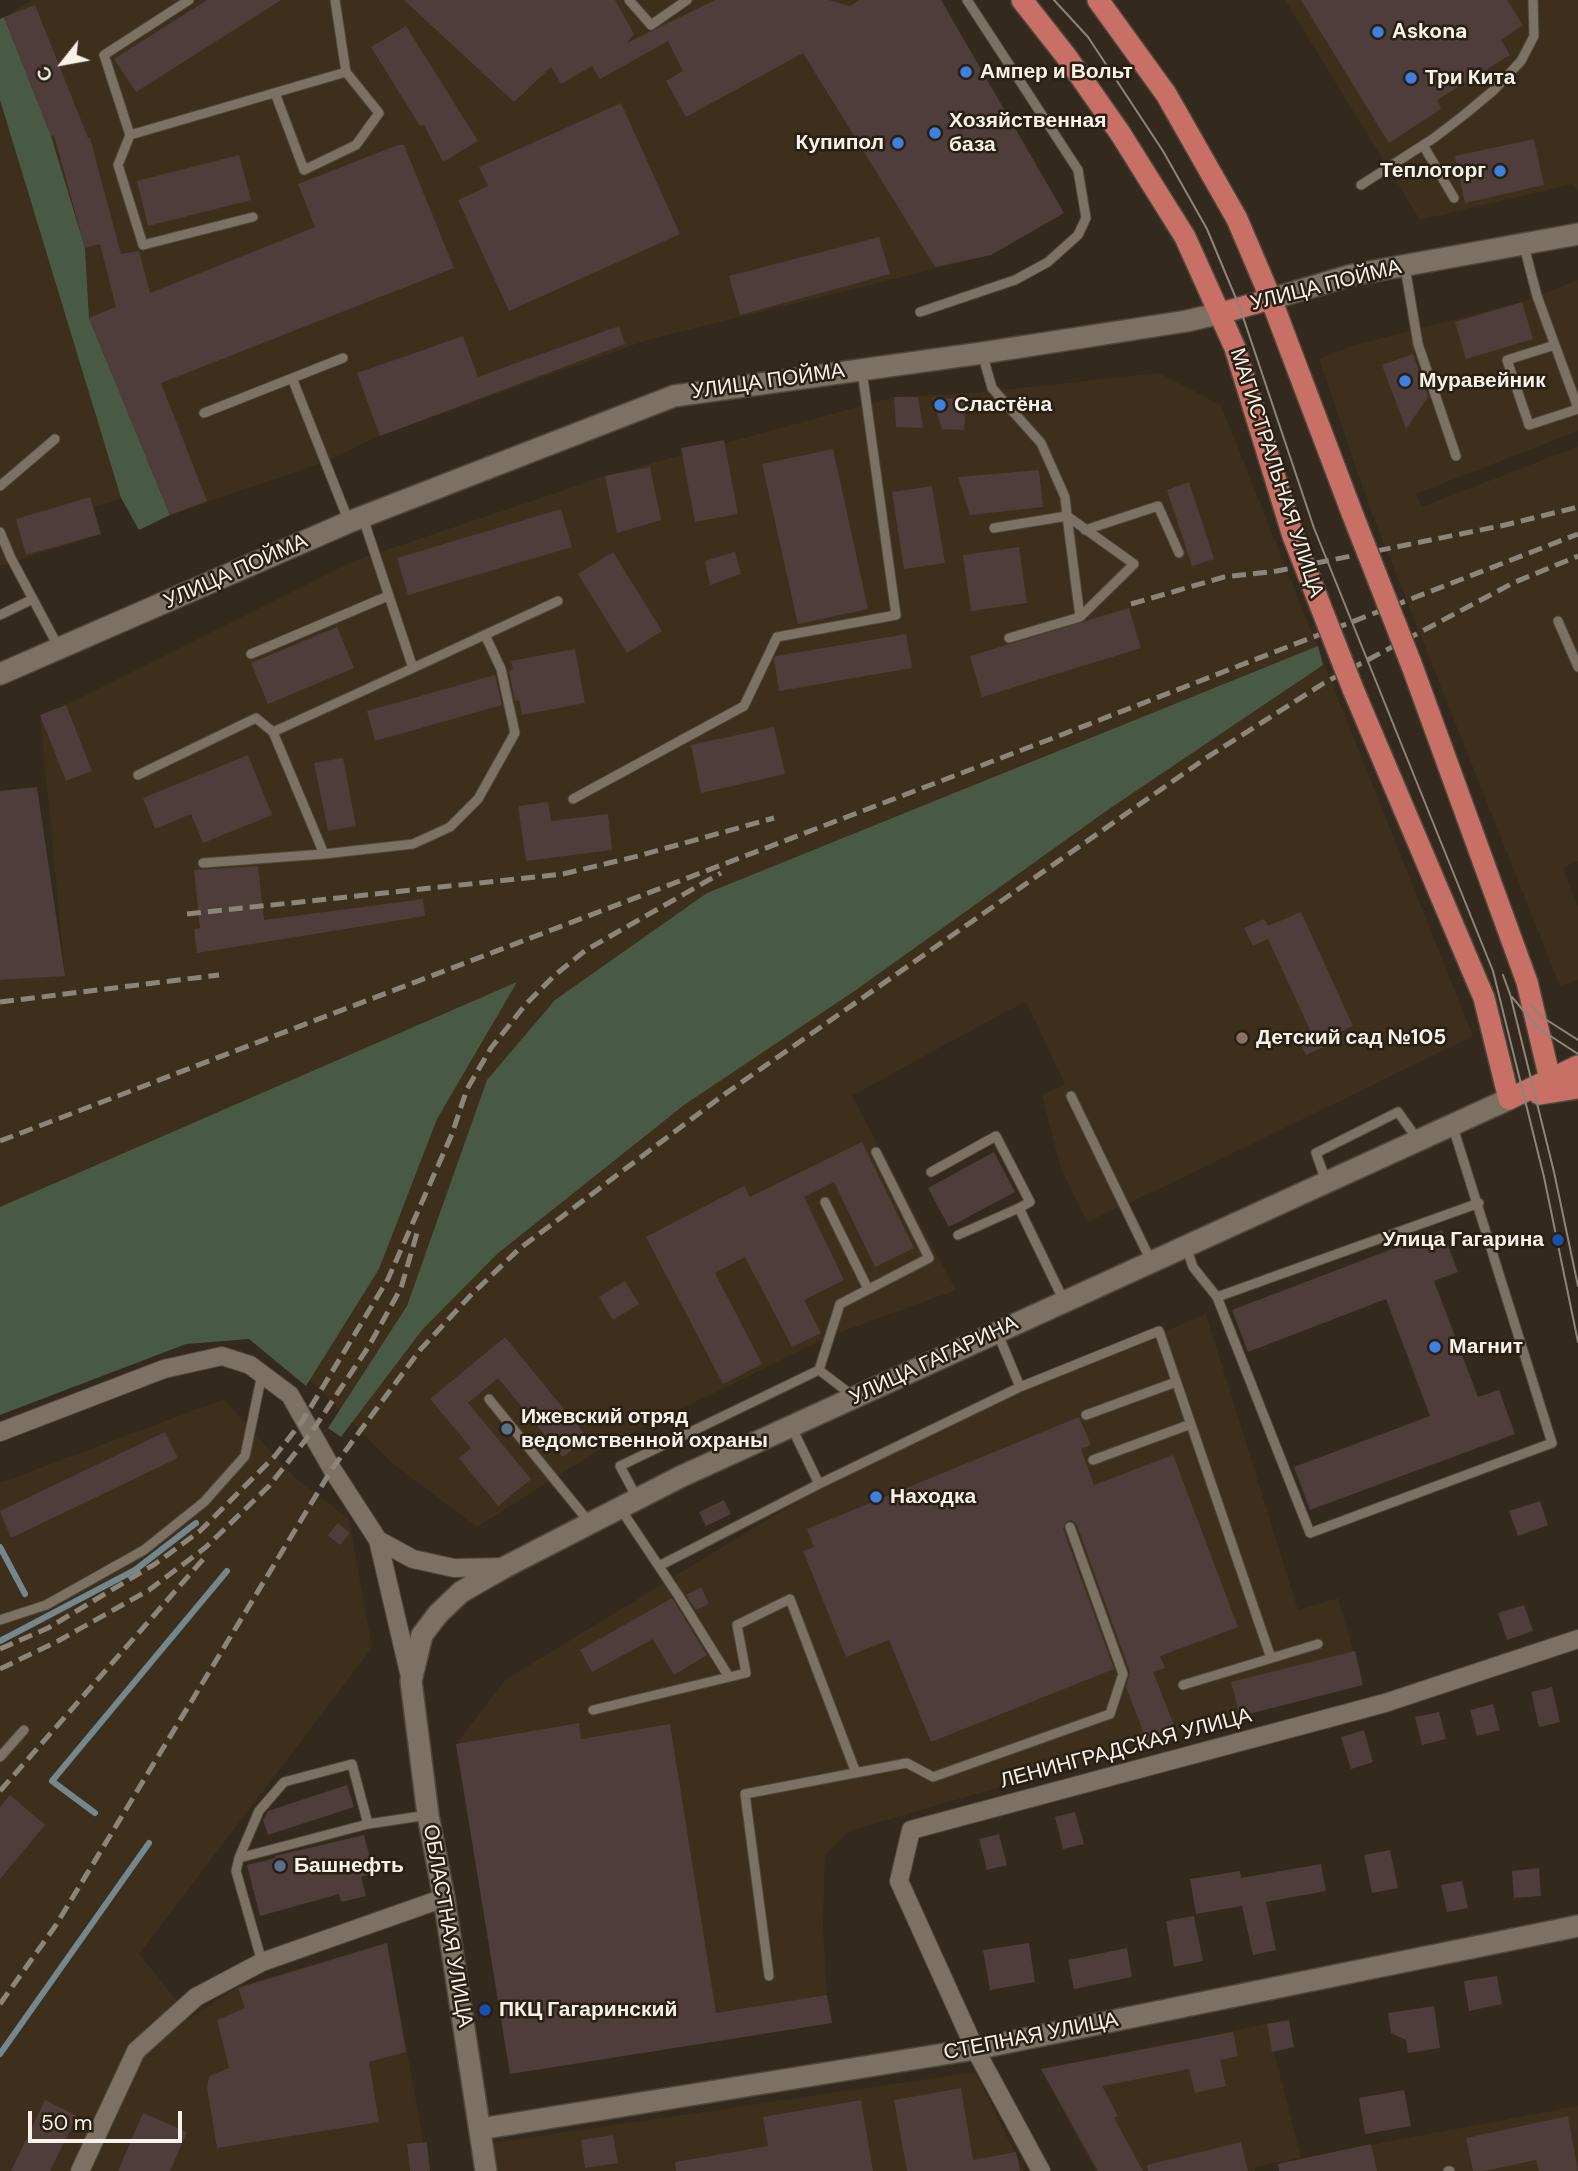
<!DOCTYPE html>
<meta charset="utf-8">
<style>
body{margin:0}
#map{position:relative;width:1578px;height:2171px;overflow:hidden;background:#33291c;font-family:"DM Sans",sans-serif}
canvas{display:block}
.north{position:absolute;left:28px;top:28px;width:70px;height:70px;-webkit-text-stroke:5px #291f13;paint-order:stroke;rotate:239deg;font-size:19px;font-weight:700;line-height:28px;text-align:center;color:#f8f1e9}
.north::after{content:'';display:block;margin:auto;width:24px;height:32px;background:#f8f1e9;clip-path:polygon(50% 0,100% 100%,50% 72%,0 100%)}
.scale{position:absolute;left:28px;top:2111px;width:154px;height:32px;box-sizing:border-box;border:4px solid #f8f1e9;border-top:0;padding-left:9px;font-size:21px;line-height:24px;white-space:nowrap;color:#f8f1e9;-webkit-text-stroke:5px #291f13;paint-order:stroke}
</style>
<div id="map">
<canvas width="1578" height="2171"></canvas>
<div class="north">С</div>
<div class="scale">50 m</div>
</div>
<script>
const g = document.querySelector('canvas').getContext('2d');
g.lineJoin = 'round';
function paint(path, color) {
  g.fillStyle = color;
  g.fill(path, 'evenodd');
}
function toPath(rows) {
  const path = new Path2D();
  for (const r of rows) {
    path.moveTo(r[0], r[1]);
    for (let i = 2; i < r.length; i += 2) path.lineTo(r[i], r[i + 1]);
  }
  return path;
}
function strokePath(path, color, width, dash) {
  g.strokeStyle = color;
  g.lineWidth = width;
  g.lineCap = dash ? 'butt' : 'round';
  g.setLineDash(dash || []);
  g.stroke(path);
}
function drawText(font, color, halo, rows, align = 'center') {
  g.font = font + ' "DM Sans",sans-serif';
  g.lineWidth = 5;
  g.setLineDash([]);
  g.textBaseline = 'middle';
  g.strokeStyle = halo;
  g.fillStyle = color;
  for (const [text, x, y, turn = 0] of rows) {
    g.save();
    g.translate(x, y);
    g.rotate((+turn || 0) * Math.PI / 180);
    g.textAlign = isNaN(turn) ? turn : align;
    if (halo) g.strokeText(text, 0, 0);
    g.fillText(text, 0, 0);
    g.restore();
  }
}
const built = toPath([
 [32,0,941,0,1064,213,991,255,647,340,380,436,324,462,170,515,89,318,85,248,4,17],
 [1285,0,1578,0,1578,190,1573,184,1420,220],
 [0,100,121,498,93,508,101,534,0,566],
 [1578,280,1578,431,1416,494,1422,507,1578,446,1578,861,1563,868,1578,906,1578,980,1560,986,1369,506,1319,359,1351,346,1522,302],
 [1159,373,1221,405,1473,1036,1170,1184,1087,1222,1061,1169,1042,1095,1065,1084,1026,1002,1005,1012,852,1096,956,1290,830,1336,604,1447,477,1527,391,1462,291,1361,253,1330,184,1333,0,1404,0,980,65,975,40,715,66,705,351,562,605,476,894,397,973,393],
 [1206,1314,1298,1610,1338,1598,1363,1685,1177,1733,1148,1744,849,1831,825,1855,823,1927,827,1995,832,2023,510,2074,456,1744,505,1680,886,1447],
 [224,1399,295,1478,349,1519,372,1648,139,1954,191,2018,237,1987,387,1943,429,2171,0,2171,0,1483],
 [1267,2024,1301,2158,1578,2106,1578,2171,1304,2171,1300,2158,1255,2167,1255,2171,1095,2171,1041,2069],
 [975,2072,1024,2171,497,2171,492,2143]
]);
const green = toPath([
 [4,17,51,136,85,248,89,318,170,515,139,530,121,498,0,100,0,19],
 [1318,646,1323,665,1109,809,853,992,684,1105,497,1254,422,1330,341,1437,328,1428,407,1306,487,1080,555,1000,707,893],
 [517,982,437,1119,379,1269,306,1386,249,1339,186,1344,0,1415,0,1207]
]);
const stream = toPath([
 [0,1547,25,1594],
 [0,1641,135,1570,196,1523],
 [95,1813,52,1781,227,1571],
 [0,2054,149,1843]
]);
const building = toPath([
 [207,0,281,0,136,92,114,59],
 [404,0,615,0,634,34,627,43,715,0,829,0,850,6,859,0,941,0,1064,213,991,255,935,267,803,53,686,117,666,81,683,71,668,41,600,79,592,66,561,84,551,67,514,102],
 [1301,0,1507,0,1523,25,1501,40,1510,55,1437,100,1441,109,1389,143],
 [35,5,88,138,90,138,121,254,139,251,150,293,315,227,298,184,398,145,404,145,454,268,161,383,207,501,170,515,89,318,116,307,100,244,85,248,54,135,51,136,4,17],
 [406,26,478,141,443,162,424,125,420,126,371,47],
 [621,103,680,234,509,311,458,200,488,186,479,167],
 [1534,139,1544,185,1465,203,1455,156],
 [239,155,251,200,148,226,137,181],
 [879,237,890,274,740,315,729,276],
 [1522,302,1533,339,1466,359,1455,322],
 [619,326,625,344,380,436,357,373,463,336,478,377],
 [1413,354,1428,397,1406,429,1382,365],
 [894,397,918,397,923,428,896,427],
 [932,398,966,399,964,430,942,429],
 [724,440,738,514,695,522,681,448],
 [833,449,868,609,798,624,762,464],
 [650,467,661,520,617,533,605,476],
 [1039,470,1043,507,970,515,958,477],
 [1189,482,1214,559,1192,566,1167,490],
 [932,486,945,563,904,569,892,492],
 [90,497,101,534,26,555,16,519],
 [561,509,572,547,408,595,397,558],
 [1019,547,1027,603,971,611,963,555],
 [613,552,662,631,627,653,578,574],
 [735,552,741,574,710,585,705,561],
 [1129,608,1141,648,982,697,970,656],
 [337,627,354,668,268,704,251,663],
 [906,634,912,668,779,691,774,659,776,656],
 [575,649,585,703,522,715,519,700,515,701,509,671,513,669,511,661],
 [495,675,502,705,375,741,367,711],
 [66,705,92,771,66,781,40,715],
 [774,727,785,774,701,793,691,745],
 [248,755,272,815,203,843,191,814,155,829,143,798],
 [343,758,356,826,328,831,314,763],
 [37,787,65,976,0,980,0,791],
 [548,802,551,821,608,814,612,850,526,861,518,806],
 [258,866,264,920,423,899,425,916,197,953,194,929,200,928,194,870],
 [1301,912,1353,1026,1320,1041,1323,1047,1306,1055,1299,1040,1312,1034,1268,939,1253,946,1244,928,1264,919,1268,926],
 [862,1142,914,1248,875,1267,834,1182,804,1197,844,1280,804,1300,821,1333,792,1347,745,1257,715,1273,762,1364,723,1384,646,1237,744,1186,750,1197],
 [994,1152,1015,1192,949,1227,928,1188],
 [1442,1230,1458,1272,1434,1281,1478,1397,1499,1390,1515,1434,1310,1510,1294,1467,1430,1416,1386,1299,1248,1352,1232,1310],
 [625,1281,639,1304,613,1320,599,1297],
 [505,1337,587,1437,563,1457,498,1378,468,1403,531,1479,498,1506,459,1458,471,1448,430,1399],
 [1079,1417,1091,1445,1081,1449,1094,1485,1173,1455,1238,1627,1160,1656,1165,1668,1153,1672,1177,1733,1148,1744,1126,1687,1130,1672,1077,1525,1072,1520,1067,1521,1063,1529,1114,1669,931,1742,889,1640,846,1657,803,1551,814,1547,807,1529],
 [165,1432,178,1458,11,1538,0,1511],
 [724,1500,731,1514,706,1526,699,1512],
 [1540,1501,1548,1525,1518,1536,1509,1511],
 [338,1523,350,1533,340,1545,328,1535],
 [701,1587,709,1604,696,1610,686,1595],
 [672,1598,707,1655,674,1675,653,1639,592,1672,580,1650],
 [1524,1605,1533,1631,1507,1640,1498,1613],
 [1355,1651,1363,1685,1240,1716,1231,1682],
 [1552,1687,1560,1722,1539,1727,1531,1692],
 [1493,1704,1500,1730,1477,1736,1470,1710],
 [1439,1712,1446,1739,1422,1745,1415,1717],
 [579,1723,581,1739,670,1724,716,2013,827,1995,832,2023,510,2074,456,1744],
 [1364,1730,1373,1762,1351,1769,1341,1737],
 [347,1785,354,1807,268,1835,263,1820,268,1811],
 [10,1795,45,1825,0,1879,0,1807],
 [1075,1812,1084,1844,1063,1849,1055,1817],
 [999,1834,1007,1865,987,1870,979,1839],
 [364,1835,374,1873,361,1877,366,1896,341,1902,339,1894,260,1916,247,1865,276,1858,275,1856],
 [1390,1850,1398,1888,1372,1893,1364,1855],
 [1321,1864,1326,1891,1266,1902,1276,1950,1253,1955,1242,1906,1196,1914,1190,1879,1240,1871,1241,1878],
 [1539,1868,1541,1896,1514,1898,1512,1871],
 [1462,1881,1468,1908,1447,1912,1441,1885],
 [1194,1916,1203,1961,1174,1967,1166,1921],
 [387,1943,406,2052,369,2062,379,2122,217,2148,207,2088,209,2076,229,2068,217,2020,245,2008,238,1988],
 [1029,1943,1035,1982,990,1990,983,1950],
 [1127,1948,1132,1977,1074,1989,1068,1960],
 [1497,1976,1502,2004,1469,2011,1464,1981],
 [1434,2006,1440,2048,1408,2053,1406,2040,1391,2033,1388,2013],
 [1289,2020,1294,2047,1272,2052,1267,2024],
 [1233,2032,1238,2056,1220,2060,1226,2086,1195,2093,1189,2069,1102,2086,1118,2116,1114,2118,1143,2171,1098,2171,1041,2069],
 [961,2088,973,2160,1016,2152,1020,2171,907,2171,894,2100],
 [1404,2090,1411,2126,1365,2134,1359,2098],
 [45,2100,77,2116,50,2171,11,2171],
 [861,2100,873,2171,676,2171,675,2162,768,2146,763,2117],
 [143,2113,187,2132,170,2171,118,2171],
 [1568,2116,1578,2171,1539,2171,1536,2160,1484,2171,1473,2171,1466,2138],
 [613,2135,618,2163,585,2168,581,2140],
 [427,2142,430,2171,410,2171,407,2144],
 [1241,2142,1248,2171,1148,2171,1147,2165],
 [1371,2144,1377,2171,1279,2171,1278,2164]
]);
const service = toPath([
 [189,0,104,55,130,135,346,72,335,0],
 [629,0,651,25,687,0],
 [275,93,304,170,356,145,379,113,346,72],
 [130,135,118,165,143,245,253,217],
 [1423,145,1454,198],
 [1361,185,1434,138,1464,115,1494,90,1521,61,1534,36,1533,0],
 [1524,246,1537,296,1578,408],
 [1405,267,1418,344,1456,456],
 [920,312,1015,280,1048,262,1078,235,1086,218,1078,170,967,0],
 [1555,345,1507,360,1529,425,1578,409],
 [982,353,992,388,1041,443,1065,497,1067,516,1080,617,1134,564,1067,516,994,528],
 [292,378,349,522],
 [204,413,343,358],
 [0,486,55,439],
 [363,518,413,668,558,601],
 [1085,530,1158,506,1179,553],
 [0,532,11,558,59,648],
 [0,615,33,599],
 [1558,621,1578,667],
 [1009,638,1080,617],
 [251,654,388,596],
 [138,775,256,718,273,732],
 [573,799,744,706,777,637,896,615,862,371],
 [324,854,413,844,450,827,478,799,515,733,501,669,485,635],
 [203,863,324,854,273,732,413,668],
 [1071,1096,1151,1261],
 [931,1172,996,1136,1030,1202,1019,1208],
 [1326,1181,1316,1153,1398,1112,1418,1140],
 [825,1202,868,1289],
 [958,1235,1019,1208,1064,1301],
 [1186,1247,1193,1267,1217,1297,1310,1533,1552,1443,1452,1124],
 [1217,1297,1479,1203],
 [998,1334,1020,1387],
 [819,1370,840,1304,929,1258,876,1152],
 [489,1399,589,1522],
 [1086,1415,1176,1382],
 [792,1428,819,1484],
 [1093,1460,1191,1424],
 [637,1498,620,1466,819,1370,853,1396],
 [620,1508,678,1595,729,1677],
 [659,1566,819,1484,1020,1387,1159,1331,1271,1658],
 [0,1620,46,1605,144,1550,204,1502,245,1456,262,1374],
 [1183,1685,1318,1644],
 [593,1710,746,1673,737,1625,790,1599,856,1773],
 [0,1757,24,1730],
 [239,1858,368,1824],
 [262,1962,236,1871,239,1858,259,1811,284,1782,352,1764,368,1824,428,1815],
 [769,1976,745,1794,907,1763,933,1777,1110,1714,1123,1674,1070,1527],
 [1448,2171,1450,2171]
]);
const minor = toPath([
 [0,1432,164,1369,222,1356,250,1365,290,1395,332,1469,378,1540,411,1681],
 [378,1540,413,1559,454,1568,505,1567],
 [80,2171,136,2051,196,1997,262,1962,444,1898],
 [1041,2171,975,2049,899,1881,911,1830,1385,1703,1578,1639]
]);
const tertiary = toPath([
 [1271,299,1352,275,1578,234],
 [0,674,349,522,674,396,982,353,1187,321,1221,313],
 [480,2129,975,2049,1578,1926]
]);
const secondary = toPath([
 [486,2171,444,1898,428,1815,411,1681,422,1635,438,1614,461,1592,505,1567,680,1477,1509,1099]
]);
const primary = toPath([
 [1022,0,1066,56,1120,133,1185,237,1235,348,1293,536],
 [1098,0,1166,94,1237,219,1271,299,1352,513],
 [1221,313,1271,299],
 [1412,666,1527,982,1553,1092],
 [1353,689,1484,998,1509,1099],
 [1539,1094,1578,1088],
 [1509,1099,1578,1066]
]);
const tram = toPath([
 [1054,0,1088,37,1163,151,1207,229,1240,308,1314,528,1493,971,1544,1177,1578,1342],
 [1503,975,1510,994,1554,1172,1578,1286],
 [1512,997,1538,1028,1578,1054],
 [1530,1004,1542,1017,1578,1040]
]);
const rail = toPath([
 [1131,604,1224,577,1277,571,1505,525,1578,507],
 [187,914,563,874,638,856,774,818],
 [0,1002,219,975],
 [0,1141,1061,735,1578,534],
 [0,1649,48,1628,155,1564,200,1531,275,1456,303,1420,388,1279,452,1134,467,1089,491,1048,526,1004,555,975,586,950,721,873],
 [0,1669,58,1641,149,1590,206,1547,269,1486,311,1433,369,1346,401,1288,417,1233],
 [0,1791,206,1556],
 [0,2004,56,1925,332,1469,420,1350,470,1296,519,1249,722,1096,1206,758,1324,683,1513,583,1578,556]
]);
const primaryBridge = toPath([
 [1352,513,1412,666],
 [1293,536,1353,689]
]);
const markers = [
 [1378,32,7,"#3f7fe0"],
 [966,72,7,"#3f7fe0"],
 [1411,78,7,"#3f7fe0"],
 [935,133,7,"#3f7fe0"],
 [898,143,7,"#3f7fe0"],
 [1500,171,7,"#3f7fe0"],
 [1405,381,7,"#3f7fe0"],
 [940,405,7,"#3f7fe0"],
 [1242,1038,7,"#8d6e63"],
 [1558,1240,7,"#1a4fb4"],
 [1435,1347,7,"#3f7fe0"],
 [507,1429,7,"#5c6f8a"],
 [876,1497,7,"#3f7fe0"],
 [280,1866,7,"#5c6f8a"],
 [485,2010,7,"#1a4fb4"]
];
const poiNames = [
 ["Askona",1392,32],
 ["Ампер и Вольт",980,72],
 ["Три Кита",1425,78],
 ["Хозяйственная",949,121],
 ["база",949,145],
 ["Купипол",884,143,"right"],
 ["Теплоторг",1486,171,"right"],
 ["Муравейник",1419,381],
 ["Сластёна",954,405],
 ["Детский сад №105",1256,1038],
 ["Улица Гагарина",1544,1240,"right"],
 ["Магнит",1449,1347],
 ["Ижевский отряд",521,1417],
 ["ведомственной охраны",521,1441],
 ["Находка",890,1497],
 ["Башнефть",294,1866],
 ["ПКЦ Гагаринский",499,2010]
];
const streetNames = [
 ["УЛИЦА ПОЙМА",1326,286,-14],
 ["УЛИЦА ПОЙМА",768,382,-8],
 ["МАГИСТРАЛЬНАЯ УЛИЦА",1276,473,72],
 ["УЛИЦА ПОЙМА",236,572,-24],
 ["УЛИЦА ГАГАРИНА",934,1361,-25],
 ["ЛЕНИНГРАДСКАЯ УЛИЦА",1126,1749,-15],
 ["ОБЛАСТНАЯ УЛИЦА",447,1926,80],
 ["СТЕПНАЯ УЛИЦА",1031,2037,-11]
];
paint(built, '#3d2f1c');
paint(green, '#495a44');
strokePath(stream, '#74878e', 6);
paint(building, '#4f3d3b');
strokePath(service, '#4f483c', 11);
strokePath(minor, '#4f483c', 20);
strokePath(tertiary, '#4f483c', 24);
strokePath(secondary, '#4f483c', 24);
strokePath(primary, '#4f483c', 24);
strokePath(service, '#7c7162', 9);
strokePath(minor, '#7c7162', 18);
strokePath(tertiary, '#7c7162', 21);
strokePath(secondary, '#7c7162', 21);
strokePath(primary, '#c87066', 21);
strokePath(tram, '#8d857a', 2);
strokePath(rail, '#8d857a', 5, [14, 7]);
strokePath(primaryBridge, '#4f483c', 24, []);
strokePath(primaryBridge, '#c87066', 21);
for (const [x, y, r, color] of markers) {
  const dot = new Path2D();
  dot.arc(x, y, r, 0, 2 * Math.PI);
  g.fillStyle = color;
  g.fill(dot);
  strokePath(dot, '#291f13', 2.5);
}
drawText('bold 21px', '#f8f1e9', '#291f13', poiNames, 'left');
drawText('21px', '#f8f1e9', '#291f13', streetNames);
</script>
